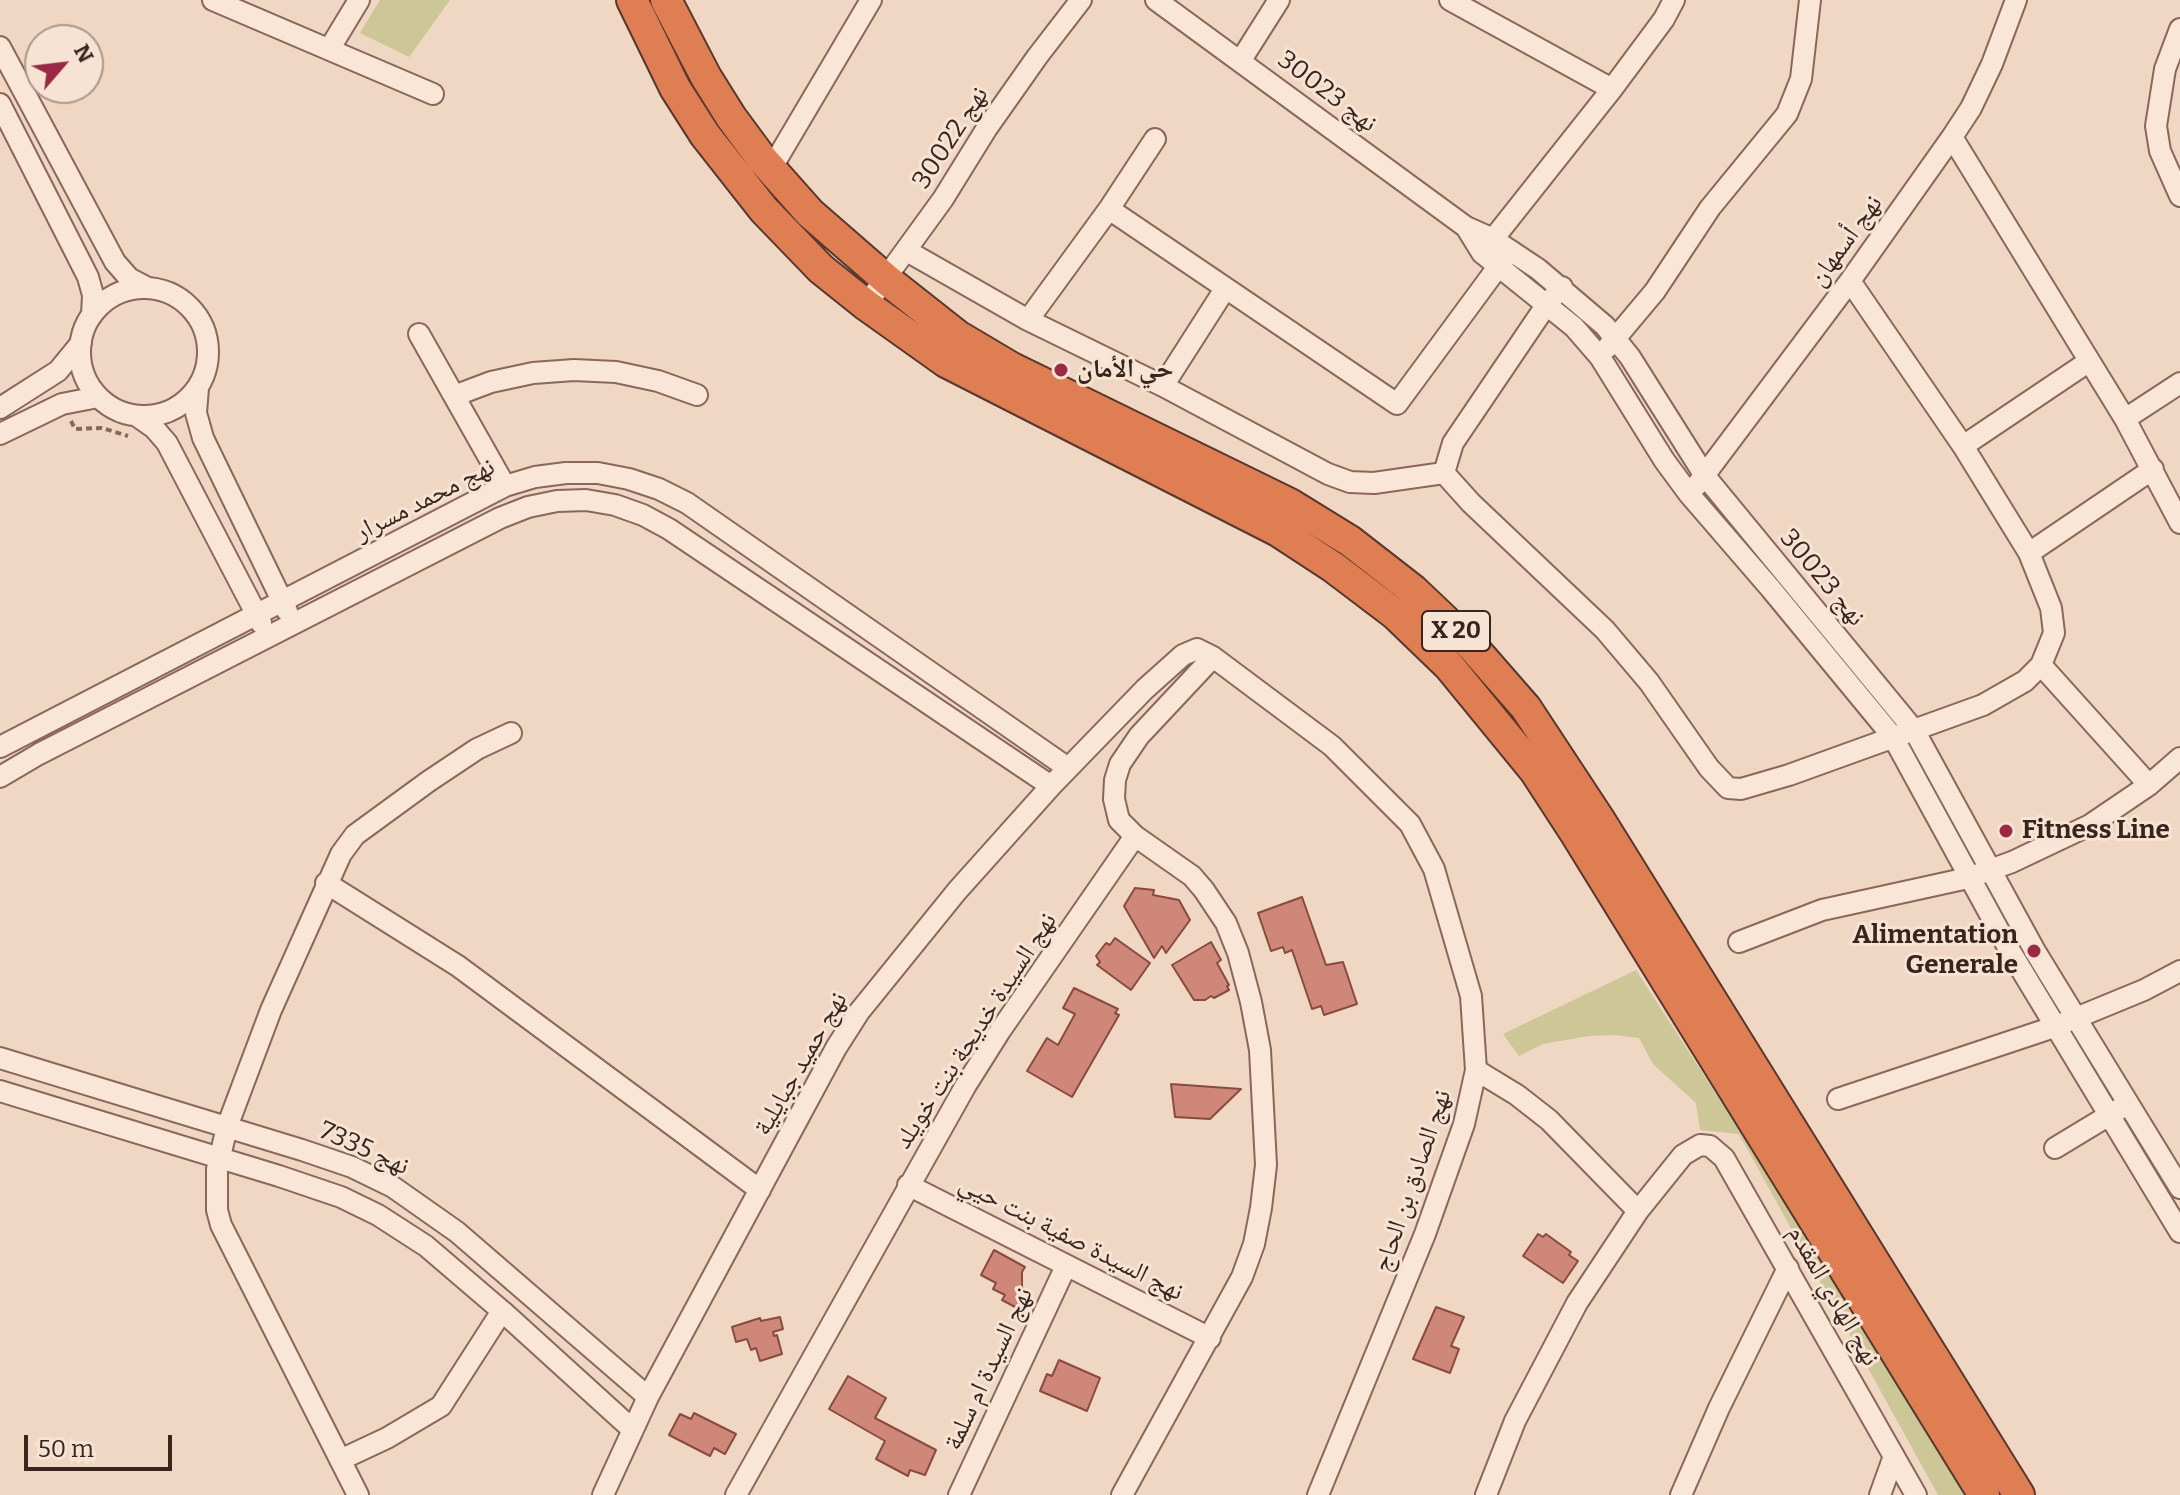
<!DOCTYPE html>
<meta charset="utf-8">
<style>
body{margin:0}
#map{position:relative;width:2180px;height:1495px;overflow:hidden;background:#efd7c3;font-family:Bitter,serif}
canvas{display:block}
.north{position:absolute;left:24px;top:24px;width:80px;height:80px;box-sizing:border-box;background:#f6e3d3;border:2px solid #aa978b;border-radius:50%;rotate:62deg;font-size:22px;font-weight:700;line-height:32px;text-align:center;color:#39241e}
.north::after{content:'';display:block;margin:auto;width:28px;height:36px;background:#9a2946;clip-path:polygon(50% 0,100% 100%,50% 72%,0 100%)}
.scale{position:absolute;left:24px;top:1435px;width:148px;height:36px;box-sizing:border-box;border:4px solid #39241e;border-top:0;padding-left:10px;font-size:24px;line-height:28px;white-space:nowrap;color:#39241e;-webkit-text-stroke:6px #f6e3d3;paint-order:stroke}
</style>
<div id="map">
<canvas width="2180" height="1495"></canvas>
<div class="north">N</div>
<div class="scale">50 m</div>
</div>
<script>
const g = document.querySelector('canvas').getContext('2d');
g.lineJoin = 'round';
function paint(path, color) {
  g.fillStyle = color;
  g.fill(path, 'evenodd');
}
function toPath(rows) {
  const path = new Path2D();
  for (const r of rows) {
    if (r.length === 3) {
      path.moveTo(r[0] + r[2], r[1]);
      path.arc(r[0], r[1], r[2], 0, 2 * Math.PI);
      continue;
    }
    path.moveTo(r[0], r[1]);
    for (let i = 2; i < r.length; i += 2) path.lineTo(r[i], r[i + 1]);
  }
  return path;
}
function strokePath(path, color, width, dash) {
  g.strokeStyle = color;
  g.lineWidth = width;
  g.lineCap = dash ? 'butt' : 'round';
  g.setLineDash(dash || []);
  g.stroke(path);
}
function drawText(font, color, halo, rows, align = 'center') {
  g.font = font + ' Bitter,"Noto Naskh Arabic",serif';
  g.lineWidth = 6;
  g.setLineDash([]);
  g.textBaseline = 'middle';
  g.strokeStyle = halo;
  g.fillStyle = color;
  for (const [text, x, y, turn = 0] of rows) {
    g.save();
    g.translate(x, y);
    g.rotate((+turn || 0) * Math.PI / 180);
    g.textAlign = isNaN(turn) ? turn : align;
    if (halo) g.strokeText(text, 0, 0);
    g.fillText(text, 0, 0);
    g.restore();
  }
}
const green = toPath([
 [380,0,450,0,409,57,360,33],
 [1636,970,1896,1373,1972,1495,1938,1495,1739,1134,1700,1130,1696,1103,1653,1064,1639,1038,1614,1035,1589,1036,1543,1044,1519,1056,1503,1034]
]);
const building = toPath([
 [1135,888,1154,890,1153,895,1179,900,1190,920,1166,953,1162,946,1154,958,1124,906,1135,888],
 [1302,897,1326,965,1343,962,1357,1004,1324,1015,1321,1006,1312,1009,1292,950,1285,953,1283,947,1271,951,1258,913,1302,897],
 [1115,938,1150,963,1131,990,1097,965,1100,962,1096,956,1106,943,1110,945,1115,938],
 [1211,942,1221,960,1217,963,1229,985,1227,986,1229,990,1214,998,1211,996,1205,1000,1194,1000,1172,965,1211,942],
 [1074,988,1118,1009,1115,1013,1119,1015,1072,1097,1027,1071,1047,1038,1058,1045,1075,1014,1063,1008,1074,988],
 [1171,1084,1241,1089,1210,1119,1175,1117,1171,1084],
 [1538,1234,1543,1237,1546,1234,1571,1252,1569,1255,1578,1261,1563,1283,1523,1256,1538,1234],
 [994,1250,1025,1267,1022,1272,1022,1287,1026,1290,1017,1308,1002,1300,1005,1295,993,1289,996,1283,981,1275,994,1250],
 [1436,1307,1464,1317,1451,1346,1459,1349,1450,1373,1413,1359,1436,1307],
 [780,1317,783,1329,773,1332,774,1336,777,1335,782,1354,760,1361,756,1348,751,1350,747,1339,736,1342,732,1327,760,1318,761,1321,780,1317],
 [1059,1360,1100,1378,1087,1411,1040,1391,1047,1374,1052,1376,1059,1360],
 [848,1376,886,1398,875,1418,936,1450,925,1475,910,1470,908,1476,876,1459,885,1441,829,1409,848,1376],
 [694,1413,736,1434,725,1454,714,1448,710,1456,669,1435,680,1414,691,1419,694,1413]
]);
const path = toPath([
 [71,421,75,429,102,428,128,436]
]);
const minor = toPath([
 [213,0,433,94],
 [1156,0,1466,227,1493,239,1538,269,1605,326,1630,357,1705,476,1914,730,2035,951,2180,1188],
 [1450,0,1612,89],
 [2180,29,2165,69,2156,126,2160,151,2180,196],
 [0,47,115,262,129,278,148,288],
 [330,48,359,0],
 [1241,60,1279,0],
 [0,104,88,277,93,295,92,315],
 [1952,137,2125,419,2180,523],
 [771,169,871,0],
 [1109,209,1397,404,1506,256],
 [1466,227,1482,253,1574,327,1600,357,1664,460,1689,494,1771,589,1893,737,2010,951,2180,1232],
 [1486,248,1612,89,1664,19,1674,0],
 [907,251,1028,320,1163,386,1328,474,1350,482,1374,483,1444,473],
 [1562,287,1547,304,1453,443,1444,473,1471,503,1605,630,1649,682,1709,768,1728,788,1741,789,1789,775,1983,705,2025,681,2041,665,2054,633,2051,608,2029,553,1963,446,1850,281],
 [144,352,64],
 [866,305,943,199,987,128,1037,57,1081,0],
 [1028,320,1109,209,1155,139],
 [419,334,505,486],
 [1608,347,1655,291,1710,208,1787,114,1801,79,1810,0],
 [1163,386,1225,289],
 [198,388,196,413,203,438,287,611],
 [454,396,491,382,533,373,574,370,616,372,658,381,697,395],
 [0,408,58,371,81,343],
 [137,416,154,428,167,443,261,623],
 [2125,419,2180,383],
 [0,434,62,404,98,397],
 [1963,446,2088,362],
 [1697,485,1850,281,1952,137,1971,108,1992,64,2016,0],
 [2029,553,2153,469],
 [2041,665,2149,785],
 [0,747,505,486,535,477,566,473,598,473,629,479,659,489,687,503,1068,768],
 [0,777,39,754,500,518,528,507,557,501,586,500,615,505,643,515,669,529,1051,786],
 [326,883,458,966,760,1190],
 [1739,942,1822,910,1968,878,2012,862,2090,825,2149,785,2180,758],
 [0,1058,302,1150,352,1167,393,1187,457,1232,648,1397],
 [1476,1070,1517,1095,1549,1120,1638,1211],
 [0,1091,279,1176,341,1197,378,1215,426,1246,502,1311,633,1430],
 [1838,1099,2054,1027,2144,990,2180,971],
 [2055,1148,2121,1108],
 [908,1185,1210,1338],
 [340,1460,387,1438,441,1406,502,1311],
 [358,1495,221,1225,217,1210,217,1169,227,1127,271,1010,341,854,355,835,429,781,477,749,511,733],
 [603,1495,648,1397,836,1048,859,1012,957,891,1051,786,1145,689,1183,655,1197,649,1213,657,1332,746,1410,824,1434,869,1471,996,1476,1070,1464,1124,1425,1234,1318,1495],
 [736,1495,966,1085,1000,1031,1135,836],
 [959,1495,1066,1266],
 [1122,1495,1242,1277,1254,1244,1261,1208,1266,1165,1260,1050,1251,1002,1238,953,1226,923,1204,890,1192,876,1135,836,1119,820,1114,799,1115,780,1120,764,1139,736,1213,657],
 [1486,1495,1515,1421,1577,1303,1638,1211,1683,1155,1700,1145,1710,1146,1724,1158,1916,1495],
 [1681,1495,1719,1408,1788,1268],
 [1880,1495,1894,1456]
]);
const highway = toPath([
 [632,0,675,88,705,135,764,210,821,269,866,305,946,362,1278,531,1333,567,1395,614,1449,666,1535,771,1576,834,1984,1495],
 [666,0,706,77,731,117,762,159,810,213,887,280,958,336,1012,368,1290,504,1350,541,1413,590,1471,645,1526,708,1599,819,2019,1495]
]);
const markers = [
 [1061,370,8,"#9a2946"],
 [2006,831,8,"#9a2946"],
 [2034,951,8,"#9a2946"]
];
const shields = [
 [1456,631,68]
];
const shieldNames = [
 ["X 20",1456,631]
];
const streetNames = [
 ["نهج 30023",1327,92,37],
 ["نهج 30022",951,138,-57],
 ["نهج أسمهان",1846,241,-54],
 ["نهج محمد مسرار",425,500,-27],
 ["نهج 30023",1822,578,50],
 ["نهج السيدة خديجة بنت خويلد",976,1031,-57],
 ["نهج حميد جبايلية",801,1064,-60],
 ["نهج 7335",364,1149,24],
 ["نهج الصادق بن الحاج",1413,1181,-71],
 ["نهج السيدة صفية بنت حيي",1071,1238,27],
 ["نهج الهادي المقدم",1833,1296,60],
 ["نهج السيدة ام سلمة",989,1369,-65]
];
const poiNames = [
 ["حي الأمان",1077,370],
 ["Fitness Line",2022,831],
 ["Alimentation",2018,936,"right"],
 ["Generale",2018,966,"right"]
];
paint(green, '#cdc697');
paint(building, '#ce8779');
strokePath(building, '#894a3f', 2);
strokePath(minor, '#8a675a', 24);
strokePath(highway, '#57372e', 34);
strokePath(path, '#8a675a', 4, [6, 4]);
strokePath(minor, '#f9e6d7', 20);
strokePath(highway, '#df7e53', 30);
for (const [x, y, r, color] of markers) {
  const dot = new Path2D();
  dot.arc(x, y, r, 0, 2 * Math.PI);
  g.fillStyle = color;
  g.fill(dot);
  strokePath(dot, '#f6e3d3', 3);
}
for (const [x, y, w] of shields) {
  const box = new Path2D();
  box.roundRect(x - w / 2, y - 20, w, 40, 6);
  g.fillStyle = '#f6e3d3';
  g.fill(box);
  strokePath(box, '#39241e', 2);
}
drawText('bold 24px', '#39241e', null, shieldNames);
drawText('26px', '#39241e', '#f6e3d3', streetNames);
drawText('bold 26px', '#39241e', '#f6e3d3', poiNames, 'left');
</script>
